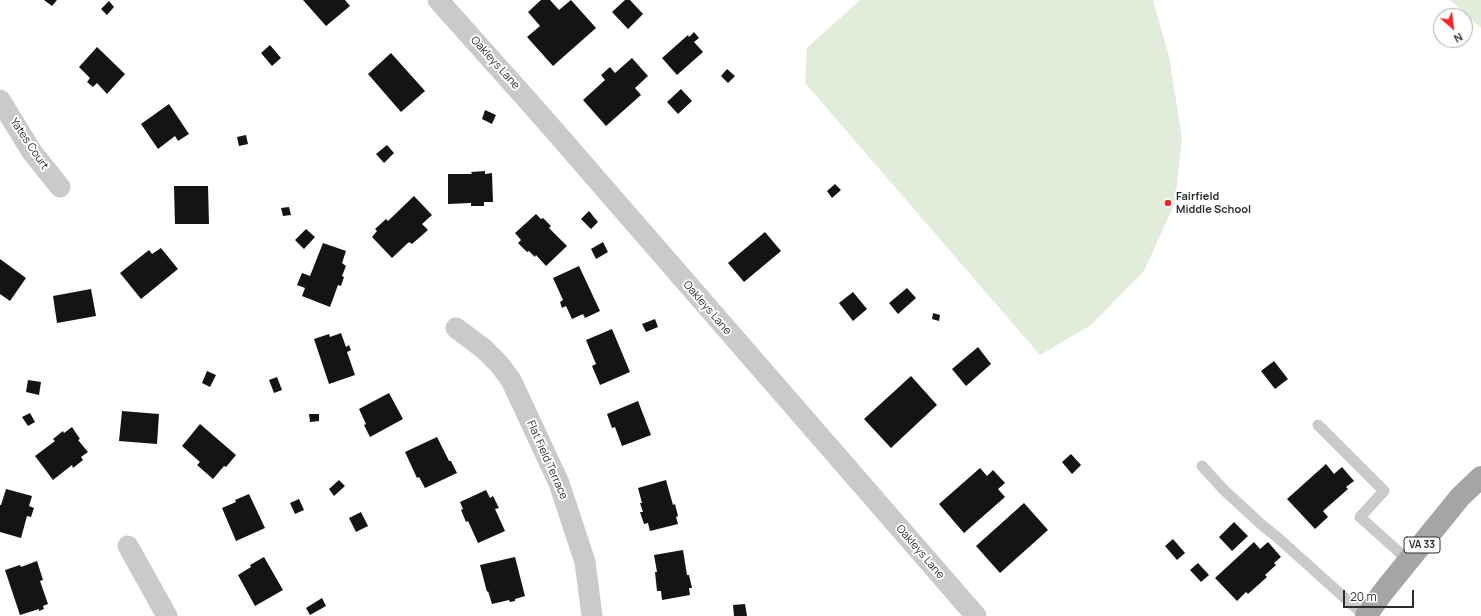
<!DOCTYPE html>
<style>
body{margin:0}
#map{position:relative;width:1481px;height:616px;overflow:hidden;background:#fff;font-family:Manrope,sans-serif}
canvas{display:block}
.north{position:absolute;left:1433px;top:8px;width:40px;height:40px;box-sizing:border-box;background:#fff;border:1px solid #ababab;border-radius:50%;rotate:152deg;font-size:11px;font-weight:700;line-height:16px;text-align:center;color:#2d2d2d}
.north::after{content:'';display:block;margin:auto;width:14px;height:18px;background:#ec2728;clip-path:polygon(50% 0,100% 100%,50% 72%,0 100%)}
.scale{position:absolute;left:1343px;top:590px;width:71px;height:18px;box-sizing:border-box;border:2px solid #2d2d2d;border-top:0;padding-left:5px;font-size:12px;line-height:14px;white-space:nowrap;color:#2d2d2d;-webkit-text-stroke:3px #fff;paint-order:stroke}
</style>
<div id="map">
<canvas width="1481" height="616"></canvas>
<div class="north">N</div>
<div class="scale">20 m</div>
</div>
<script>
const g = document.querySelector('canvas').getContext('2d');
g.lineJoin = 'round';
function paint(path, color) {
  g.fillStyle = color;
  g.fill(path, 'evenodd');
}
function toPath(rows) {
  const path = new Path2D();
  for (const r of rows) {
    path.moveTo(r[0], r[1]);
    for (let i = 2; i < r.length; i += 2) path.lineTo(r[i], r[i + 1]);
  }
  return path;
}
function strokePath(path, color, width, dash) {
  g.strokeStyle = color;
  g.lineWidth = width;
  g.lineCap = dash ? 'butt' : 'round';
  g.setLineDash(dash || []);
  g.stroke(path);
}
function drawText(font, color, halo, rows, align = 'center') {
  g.font = font + ' Manrope,sans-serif';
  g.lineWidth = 4;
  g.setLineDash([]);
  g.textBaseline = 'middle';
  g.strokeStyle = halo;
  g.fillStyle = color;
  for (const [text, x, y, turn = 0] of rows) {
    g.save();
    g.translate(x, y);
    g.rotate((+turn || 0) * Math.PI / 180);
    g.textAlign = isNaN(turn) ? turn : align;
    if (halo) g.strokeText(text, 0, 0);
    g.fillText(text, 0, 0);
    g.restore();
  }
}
const green = toPath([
 [860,0,1153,0,1169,56,1182,138,1175,203,1144,271,1091,325,1040,355,805,83,807,48],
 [1450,0,1481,0,1481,28]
]);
const building = toPath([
 [44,0,57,0,52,6],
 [303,0,345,0,350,6,326,26],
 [541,0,550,0,559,10,571,0,596,28,553,66,527,37,540,26,528,12],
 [625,0,630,0,643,14,628,29,612,12],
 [109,1,114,7,107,15,101,9],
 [694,32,699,38,694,42,703,52,677,75,662,58,688,35,689,37],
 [270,45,281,58,272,66,261,53],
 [97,47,125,74,107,94,97,83,93,87,87,82,90,78,79,67],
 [391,53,425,91,401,112,368,74],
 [632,58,648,76,635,88,641,95,606,126,583,100,605,80,601,75,610,67,615,73],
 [727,69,735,76,728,83,721,76],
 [681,89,692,101,678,114,667,102],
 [169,104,189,134,178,141,175,136,158,149,141,124],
 [485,110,496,115,492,124,482,119],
 [246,135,248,144,239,146,237,137],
 [387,145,394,153,384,163,376,154],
 [485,171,485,174,492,173,493,202,484,202,484,206,471,206,471,203,448,204,448,174,472,174,471,172],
 [835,184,841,190,832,198,827,191],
 [174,186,208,186,209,224,175,224],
 [414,196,432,215,422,224,428,230,412,244,409,242,392,258,372,237,377,231,375,229,386,219,388,221],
 [289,207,291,215,283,216,281,208],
 [589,211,598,222,591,229,581,219],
 [536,214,541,219,543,218,551,226,549,228,567,246,546,266,536,255,535,257,529,251,527,252,518,243,521,240,515,233],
 [306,229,315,237,304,249,295,240],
 [765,232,781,251,744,282,728,263],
 [603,242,608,252,596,259,591,249],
 [323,243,346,251,342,263,346,266,342,276,344,277,341,286,338,285,330,307,302,296,305,288,297,285,302,273,310,276],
 [161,248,178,269,141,299,120,273,149,250,152,254],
 [0,259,26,278,10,301,0,294],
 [579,266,600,311,585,318,583,314,572,319,566,306,562,308,560,302,563,300,553,278],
 [907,288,916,298,898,314,889,303],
 [91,289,96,316,57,323,53,296],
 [853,292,867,309,853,321,839,303],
 [933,313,940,315,939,321,932,319],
 [655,319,658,327,646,332,642,324],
 [612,329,630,372,600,385,592,366,596,364,586,340],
 [341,333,346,347,349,345,351,350,347,352,355,375,329,384,314,339,329,334,330,337],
 [978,347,991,364,966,386,952,369],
 [1274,361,1288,379,1275,389,1261,371],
 [207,371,216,375,210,387,202,383],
 [911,376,937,405,891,448,864,419],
 [277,377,282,390,274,393,269,380],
 [28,380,41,382,39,395,26,392],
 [389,393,403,419,370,437,364,425,366,424,359,409],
 [638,401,651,435,622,446,615,427,612,428,607,414],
 [122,411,159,414,157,444,119,441],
 [30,413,35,422,28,426,22,417],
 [309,414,319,414,319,421,310,422],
 [200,424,236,455,226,467,224,466,213,479,197,465,200,462,182,446],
 [72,427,80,439,78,440,88,452,81,457,83,460,73,468,72,465,53,480,35,456,55,441,53,439,63,431,64,433],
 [437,437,449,461,451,461,457,473,425,488,419,477,417,478,405,452],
 [1071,454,1081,465,1072,474,1062,462],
 [1326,464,1334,474,1342,467,1354,481,1346,487,1348,489,1323,511,1328,517,1315,529,1287,499],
 [980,468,987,476,993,470,1005,483,998,489,1005,497,964,533,939,504],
 [339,480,345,486,334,496,329,489],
 [666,480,673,505,675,504,678,516,676,517,678,524,650,531,648,523,644,524,640,512,643,512,640,503,642,503,638,488],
 [6,489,32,496,29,506,34,508,31,517,27,516,21,538,0,532,0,505,1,505],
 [486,490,490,498,493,496,499,508,495,509,505,531,478,543,468,521,466,522,461,510,463,509,460,502],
 [249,494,265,528,236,541,222,508,236,502,235,500],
 [299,499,304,510,295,514,290,503],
 [1024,503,1048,530,1000,573,976,546],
 [361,512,368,526,356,532,349,518],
 [1234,522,1248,536,1232,551,1219,537],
 [1173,539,1185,553,1177,560,1165,546],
 [1254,542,1260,549,1268,542,1281,557,1274,563,1276,565,1265,575,1267,577,1248,594,1246,592,1237,601,1215,578],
 [683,550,687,575,689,575,692,588,689,588,690,595,662,600,661,591,657,591,655,572,657,572,654,555],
 [264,557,283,590,255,606,238,575,251,567,250,565],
 [515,557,525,596,515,599,515,601,510,602,509,600,492,604,488,591,487,592,480,565],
 [37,561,43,580,40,581,48,604,43,606,44,609,39,611,39,609,20,615,5,570,20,565,21,567],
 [1198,563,1209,575,1201,582,1190,570],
 [322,598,326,606,310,615,306,608],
 [745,604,747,616,734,616,733,605]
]);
const service = toPath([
 [1318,425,1384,491,1360,517,1409,561],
 [1202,466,1224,490,1262,525,1277,537,1365,616]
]);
const minor = toPath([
 [438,0,539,113,976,616],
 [0,100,32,152,60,187],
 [456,328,484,349,499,364,511,380,559,483,585,562,592,616],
 [128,546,167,616]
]);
const primary = toPath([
 [1366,616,1383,592,1460,497,1481,477]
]);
const markers = [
 [1168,203,4,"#ec2728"]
];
const shields = [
 [1422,545,36]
];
const shieldNames = [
 ["VA 33",1422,545]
];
const streetNames = [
 ["Oakleys Lane",495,63,48],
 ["Yates Court",29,144,56],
 ["Oakleys Lane",707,308,49],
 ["Flat Field Terrace",547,460,66],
 ["Oakleys Lane",920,552,49]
];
const poiNames = [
 ["Fairfield",1176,197],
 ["Middle School",1176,210]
];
paint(green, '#e2ecda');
paint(building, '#141414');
strokePath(service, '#cacaca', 11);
strokePath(minor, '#cacaca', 21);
strokePath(primary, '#a5a5a5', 22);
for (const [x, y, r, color] of markers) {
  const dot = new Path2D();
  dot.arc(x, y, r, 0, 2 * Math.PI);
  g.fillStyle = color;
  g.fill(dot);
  strokePath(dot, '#fff', 1.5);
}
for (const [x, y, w] of shields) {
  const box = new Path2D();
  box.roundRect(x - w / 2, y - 8, w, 16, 3);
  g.fillStyle = '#fff';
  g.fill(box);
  strokePath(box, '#2d2d2d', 1);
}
drawText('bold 10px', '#2d2d2d', null, shieldNames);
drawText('11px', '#2d2d2d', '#fff', streetNames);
drawText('bold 11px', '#2d2d2d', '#fff', poiNames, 'left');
</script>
